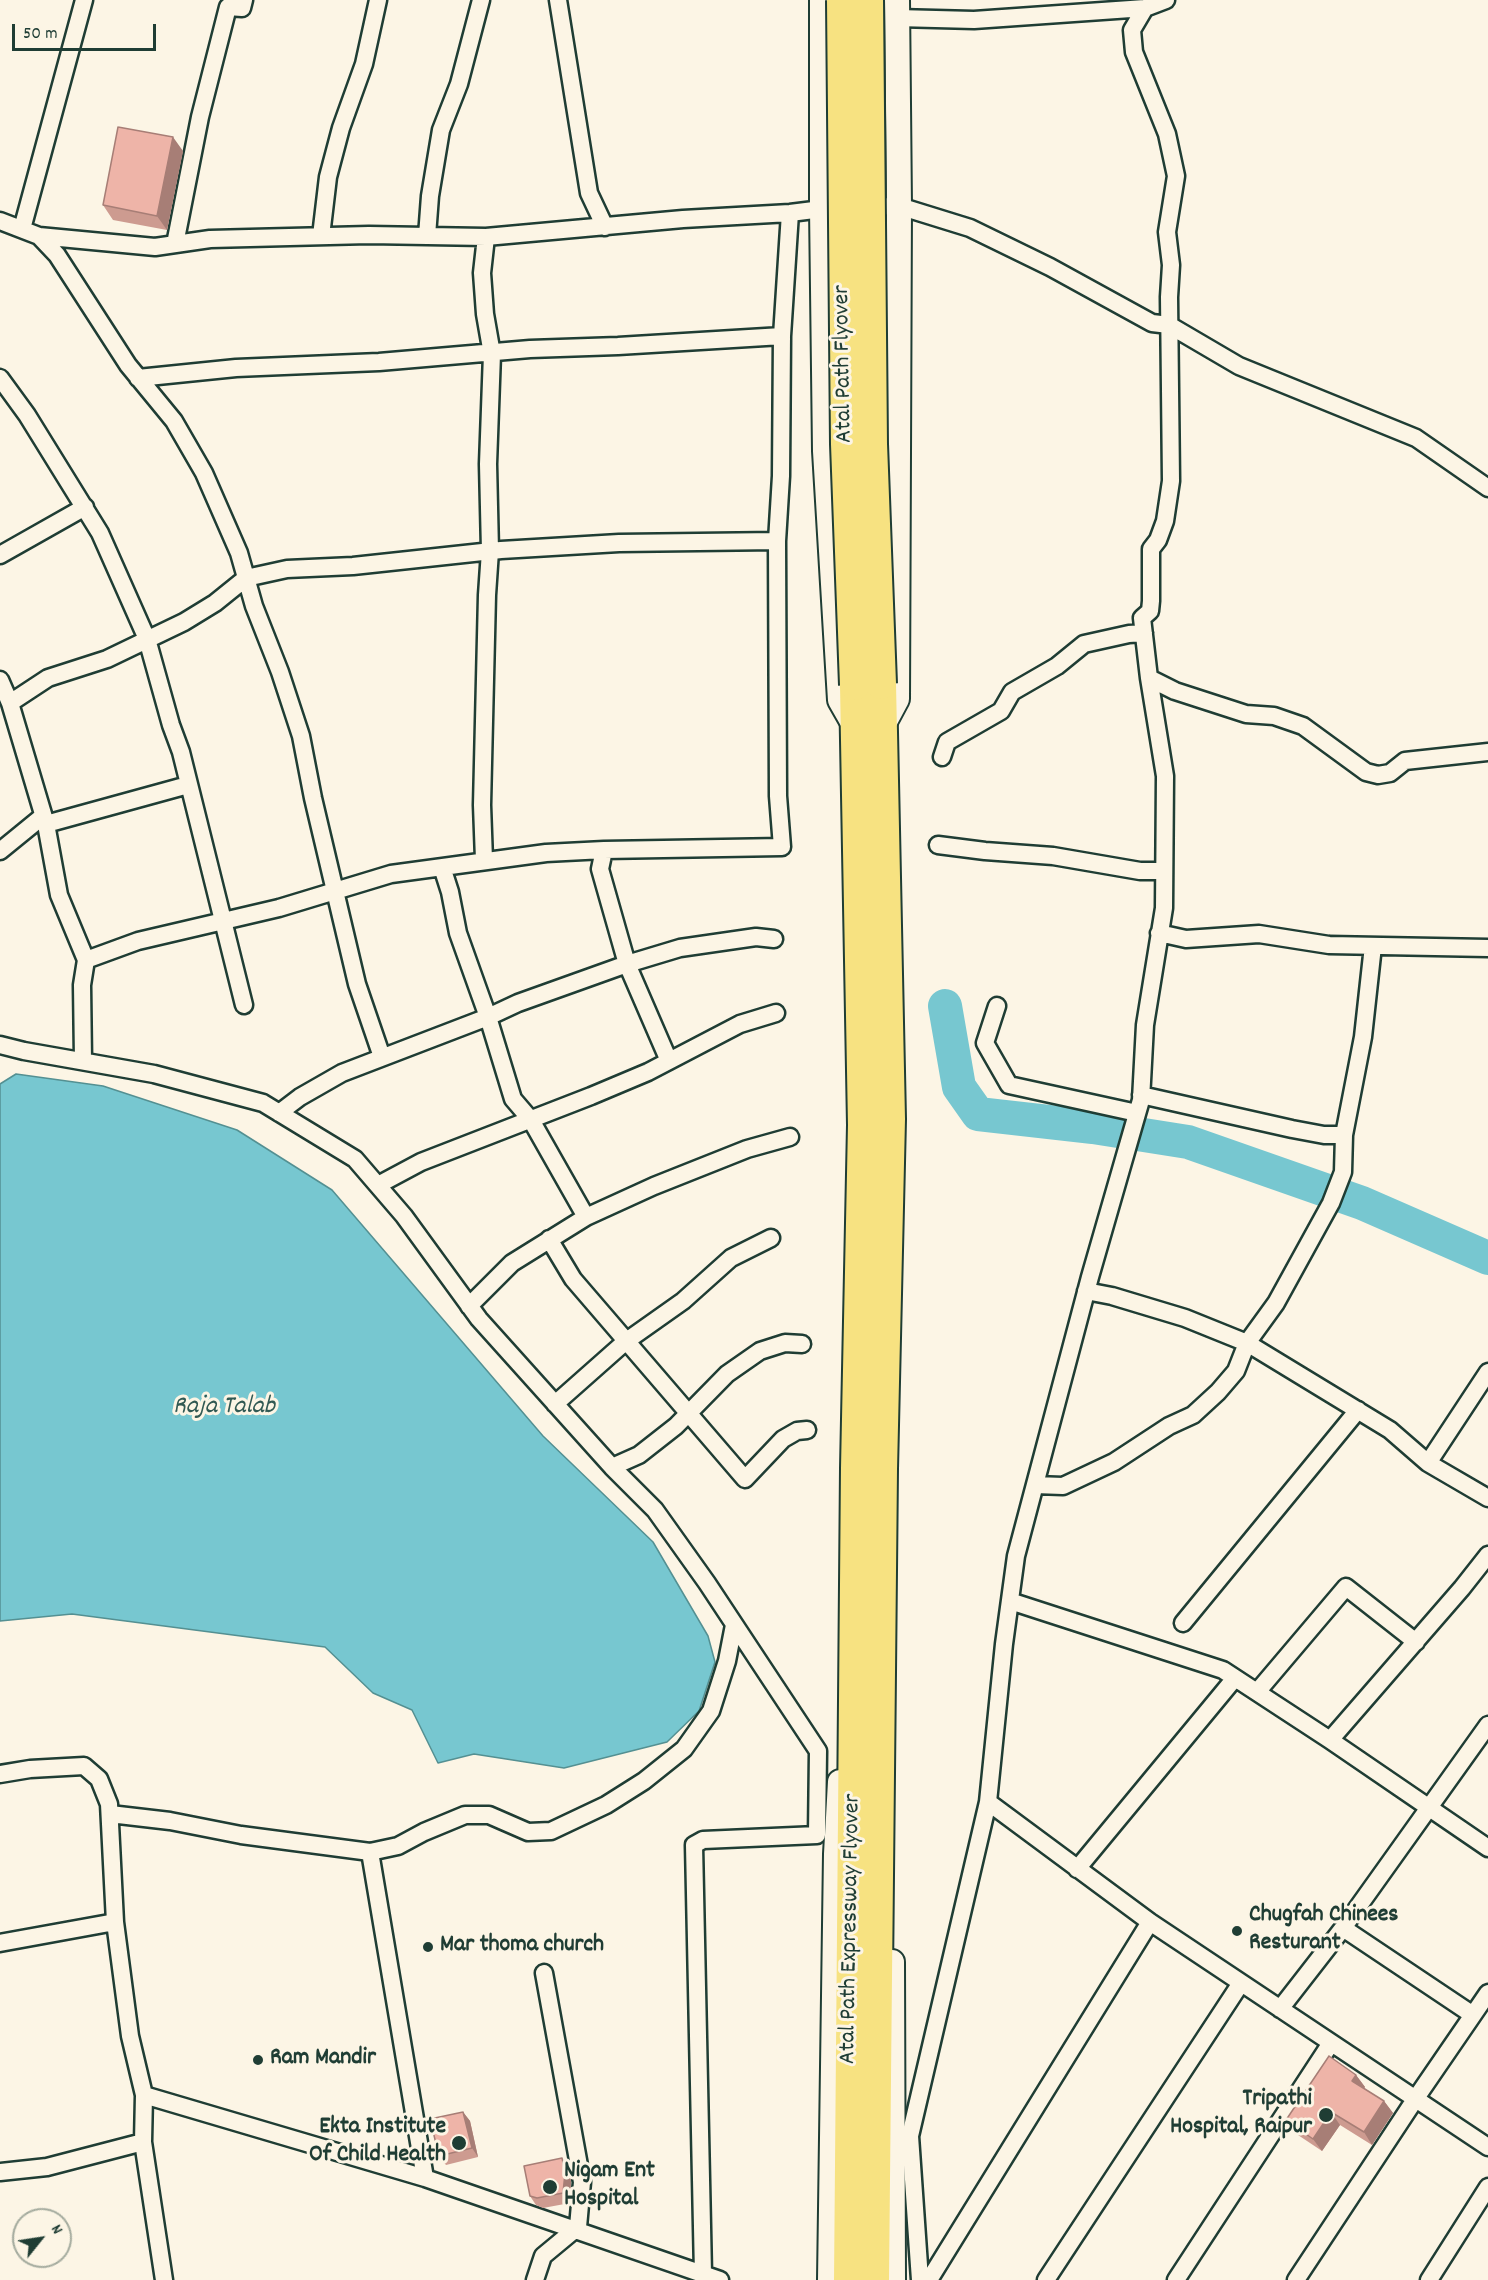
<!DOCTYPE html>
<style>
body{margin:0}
#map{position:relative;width:1488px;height:2280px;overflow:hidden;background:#fcf5e5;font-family:Dekko,sans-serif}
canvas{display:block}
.north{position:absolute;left:12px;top:2208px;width:60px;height:60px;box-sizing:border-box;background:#fcf5e5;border:2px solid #a4ab9e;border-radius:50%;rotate:60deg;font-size:16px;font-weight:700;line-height:24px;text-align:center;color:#1f3d34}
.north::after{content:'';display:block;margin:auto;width:21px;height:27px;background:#1f3d34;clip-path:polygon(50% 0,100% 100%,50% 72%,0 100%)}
.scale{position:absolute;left:12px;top:24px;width:144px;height:27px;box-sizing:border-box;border:3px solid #1f3d34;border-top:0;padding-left:8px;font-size:18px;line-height:21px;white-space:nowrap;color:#1f3d34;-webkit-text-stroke:4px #fcf5e5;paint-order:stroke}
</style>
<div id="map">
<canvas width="1488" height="2280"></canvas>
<div class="north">N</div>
<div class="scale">50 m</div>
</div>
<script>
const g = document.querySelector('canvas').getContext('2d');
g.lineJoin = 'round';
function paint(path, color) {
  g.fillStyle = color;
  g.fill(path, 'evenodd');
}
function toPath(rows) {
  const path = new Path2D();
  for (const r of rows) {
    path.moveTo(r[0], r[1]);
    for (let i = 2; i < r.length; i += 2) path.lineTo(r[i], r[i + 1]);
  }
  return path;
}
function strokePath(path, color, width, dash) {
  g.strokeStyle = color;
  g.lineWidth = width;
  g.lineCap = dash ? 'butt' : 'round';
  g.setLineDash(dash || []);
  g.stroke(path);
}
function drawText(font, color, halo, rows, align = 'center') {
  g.font = font + ' Dekko,sans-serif';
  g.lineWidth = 6;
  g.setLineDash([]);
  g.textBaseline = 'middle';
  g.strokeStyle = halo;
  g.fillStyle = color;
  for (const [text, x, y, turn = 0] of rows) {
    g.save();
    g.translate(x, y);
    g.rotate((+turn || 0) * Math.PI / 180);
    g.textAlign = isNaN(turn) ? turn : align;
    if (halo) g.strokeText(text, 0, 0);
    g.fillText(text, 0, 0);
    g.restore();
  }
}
const water = toPath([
 [16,1074,103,1086,237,1130,332,1190,543,1436,653,1542,708,1636,715,1662,699,1711,667,1742,564,1768,474,1754,438,1763,412,1710,373,1693,325,1647,72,1614,0,1621,0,1084,16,1074]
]);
const river = toPath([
 [945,1006,959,1087,978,1114,1093,1127,1188,1142,1362,1203,1488,1258]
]);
const street = toPath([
 [558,0,589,193,605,227],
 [1166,0,1145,8,1132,30,1134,52,1167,134,1176,176,1167,232,1171,265,1169,297,1171,481,1165,521,1158,540,1151,549,1151,601,1150,611,1142,618,1149,678,1165,776,1164,908,1145,1025,1141,1100,1090,1277,1016,1556,1004,1644,988,1802,1150,1922,1488,2147],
 [897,18,974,20,1145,8],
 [862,207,899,206,970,228,1050,267,1152,323,1169,325,1239,366,1416,438,1488,488],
 [0,221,39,236,57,255,128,365,174,421,204,473,239,553,254,606,280,672,301,736,313,798,357,984,382,1057],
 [22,229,84,0],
 [39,236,155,247,210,239,369,235,486,237,683,219,790,213,830,208],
 [321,236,328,177,341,128,364,64,378,0],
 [427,236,430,196,441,130,459,84,481,0],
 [175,244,200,117,228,7,242,8,244,0],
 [0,378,27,415,100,533,147,639,171,725,181,752,244,1005],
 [138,378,236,368,379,362,530,349,618,346,782,336],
 [0,555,85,507],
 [1149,678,1175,691,1246,714,1274,716,1303,726,1366,772,1378,775,1390,773,1405,761,1488,752],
 [0,680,10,703,46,824,59,895,86,960,82,985,83,1060],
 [10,703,48,678,107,659,184,622,215,603,246,578,287,569,353,566,501,550,619,543,777,541],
 [942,757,947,742,1001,711,1012,692,1057,666,1084,644,1129,634,1144,633],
 [46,824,188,785],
 [938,845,985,851,1053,856,1140,871,1164,871],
 [604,850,600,869,627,964,669,1061],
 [0,851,43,816],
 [484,860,482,805,487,595,490,551,488,464,492,354,485,314,482,273,486,237],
 [442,867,450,892,458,933,488,1017,513,1099,531,1120,586,1217],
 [1159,933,1186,939,1259,934,1329,945,1488,948],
 [86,960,138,941,279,908,391,874,546,853,604,850,782,847,778,796,777,541,781,476,782,336,790,213],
 [997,1006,985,1043,1009,1085,1137,1113],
 [0,1045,24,1051,154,1074,263,1103,355,1159,404,1216,479,1319,612,1467,655,1510,707,1583,818,1751,817,1835,703,1840,694,1845,703,2274],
 [1141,1095,1292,1129,1324,1135,1344,1135],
 [279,1113,300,1097,342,1073,488,1017,518,1003,627,964,680,948,756,937,774,939],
 [378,1185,421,1162,591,1096,648,1072,740,1024,776,1013],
 [549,1239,573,1279,745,1479,783,1439,797,1431,807,1430],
 [1086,1291,1112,1296,1185,1318,1247,1343,1390,1430,1428,1463,1488,1498],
 [469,1306,512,1263,586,1217,654,1186,747,1149,790,1137],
 [555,1404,625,1342,683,1301,731,1258,771,1238],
 [1428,1463,1488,1372],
 [612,1467,639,1455,676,1426,727,1374,760,1351,785,1343,802,1344],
 [1035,1485,1063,1486,1114,1462,1169,1426,1193,1415,1218,1392,1236,1371,1247,1343,1276,1303,1331,1203,1343,1172,1344,1135,1363,1037,1373,946],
 [1010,1601,1223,1670,1330,1740,1488,1848],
 [1183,1623,1358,1410],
 [1257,1692,1346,1587,1416,1642],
 [1330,1740,1462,1588,1488,1555],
 [0,1774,30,1769,84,1766,99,1779,109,1804,115,1922,130,2036,144,2095,143,2142,164,2280],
 [110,1814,170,1821,241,1835,370,1852,398,1846,424,1832,465,1815,489,1815,528,1832,551,1831,606,1805,644,1781,684,1749,711,1711,727,1661,734,1625],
 [370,1852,425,2178],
 [1077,1869,1235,1678],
 [1343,1928,1473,2015],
 [0,1943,115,1922],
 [1280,2009,1343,1928,1488,1725],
 [144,2095,425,2178,720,2280],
 [0,2172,47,2167,143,2142],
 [535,2280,543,2256,578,2227,582,2182,544,1973],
 [920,2280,910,2136,988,1802],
 [929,2280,1150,1922],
 [1046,2280,1241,1983],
 [1176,2280,1331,2043],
 [1296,2280,1416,2098,1488,1993],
 [1429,2280,1488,2187]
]);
const secondary = toPath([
 [822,0,822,208,825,451,840,700,856,728],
 [882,727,897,699,899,206,897,0],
 [892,1962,893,2280],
 [830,2280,836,1854,840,1782]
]);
const highway = toPath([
 [849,2280,856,1468,863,1125,855,685],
 [874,2280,882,1469,890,1119,881,684]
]);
const highwayBridge = toPath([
 [842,0,846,444,855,685],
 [868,0,872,444,881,684]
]);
const wall = toPath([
 [183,151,167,230,113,220,103,205],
 [1356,2075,1365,2087,1364,2088,1384,2101,1393,2113,1372,2145,1340,2125,1322,2151,1295,2133,1286,2120],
 [463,2112,470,2121,478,2157,446,2165,439,2156],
 [569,2168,571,2182,570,2203,543,2208,536,2205,530,2196]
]);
const shadedWall = toPath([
 [173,137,183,151,167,230,157,216],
 [1356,2075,1365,2087,1361,2093,1352,2081],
 [1384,2101,1393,2113,1372,2145,1364,2132],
 [463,2112,470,2121,478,2157,472,2148],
 [1331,2112,1340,2125,1322,2151,1313,2139],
 [562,2158,569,2168,571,2182,570,2203,563,2193]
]);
const building = toPath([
 [118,127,173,137,157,216,103,205,118,127],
 [1329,2056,1356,2075,1352,2081,1384,2101,1364,2132,1331,2112,1313,2139,1286,2120,1329,2056],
 [463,2112,472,2148,439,2156,430,2119,463,2112],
 [562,2158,565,2173,563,2193,537,2198,530,2196,524,2166,562,2158]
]);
const markers = [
 [1237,1931,6,"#1f3d34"],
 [428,1947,6,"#1f3d34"],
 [258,2060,6,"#1f3d34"],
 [1326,2115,8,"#1f3d34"],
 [459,2143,8,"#1f3d34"],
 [550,2187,8,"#1f3d34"]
];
const streetNames = [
 ["Atal Path Flyover",845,364,-91],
 ["Atal Path Expressway Flyover",852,1929,-89]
];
const poiNames = [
 ["Chugfah Chinees",1249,1917],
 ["Resturant",1249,1945],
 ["Mar thoma church",440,1947],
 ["Ram Mandir",270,2060],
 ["Tripathi",1312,2101,"right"],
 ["Hospital, Raipur",1312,2129,"right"],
 ["Ekta Institute",446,2129,"right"],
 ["Of Child Health",446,2157,"right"],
 ["Nigam Ent",564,2173],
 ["Hospital",564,2201]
];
const waterNames = [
 ["Raja Talab",224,1408]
];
paint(water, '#77c7d0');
strokePath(water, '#549092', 1.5);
strokePath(river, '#77c7d0', 34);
strokePath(street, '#1f3d34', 21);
strokePath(secondary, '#1f3d34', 28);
strokePath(highway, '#1f3d34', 34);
strokePath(street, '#fcf5e5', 16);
strokePath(secondary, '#fcf5e5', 24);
strokePath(highway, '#f7e281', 30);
strokePath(highwayBridge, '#1f3d34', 34, []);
strokePath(highwayBridge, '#f7e281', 30);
paint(wall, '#cd9b90');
paint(shadedWall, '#a77e76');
paint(building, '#eeb4a8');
strokePath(building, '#a77e76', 1.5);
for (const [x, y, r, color] of markers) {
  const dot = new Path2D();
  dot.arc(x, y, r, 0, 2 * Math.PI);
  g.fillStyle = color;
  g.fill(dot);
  strokePath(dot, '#fcf5e5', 2);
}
drawText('24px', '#1f3d34', '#fcf5e5', streetNames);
drawText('bold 24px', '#1f3d34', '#fcf5e5', poiNames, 'left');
drawText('italic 26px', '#315953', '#fcf5e5', waterNames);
</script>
